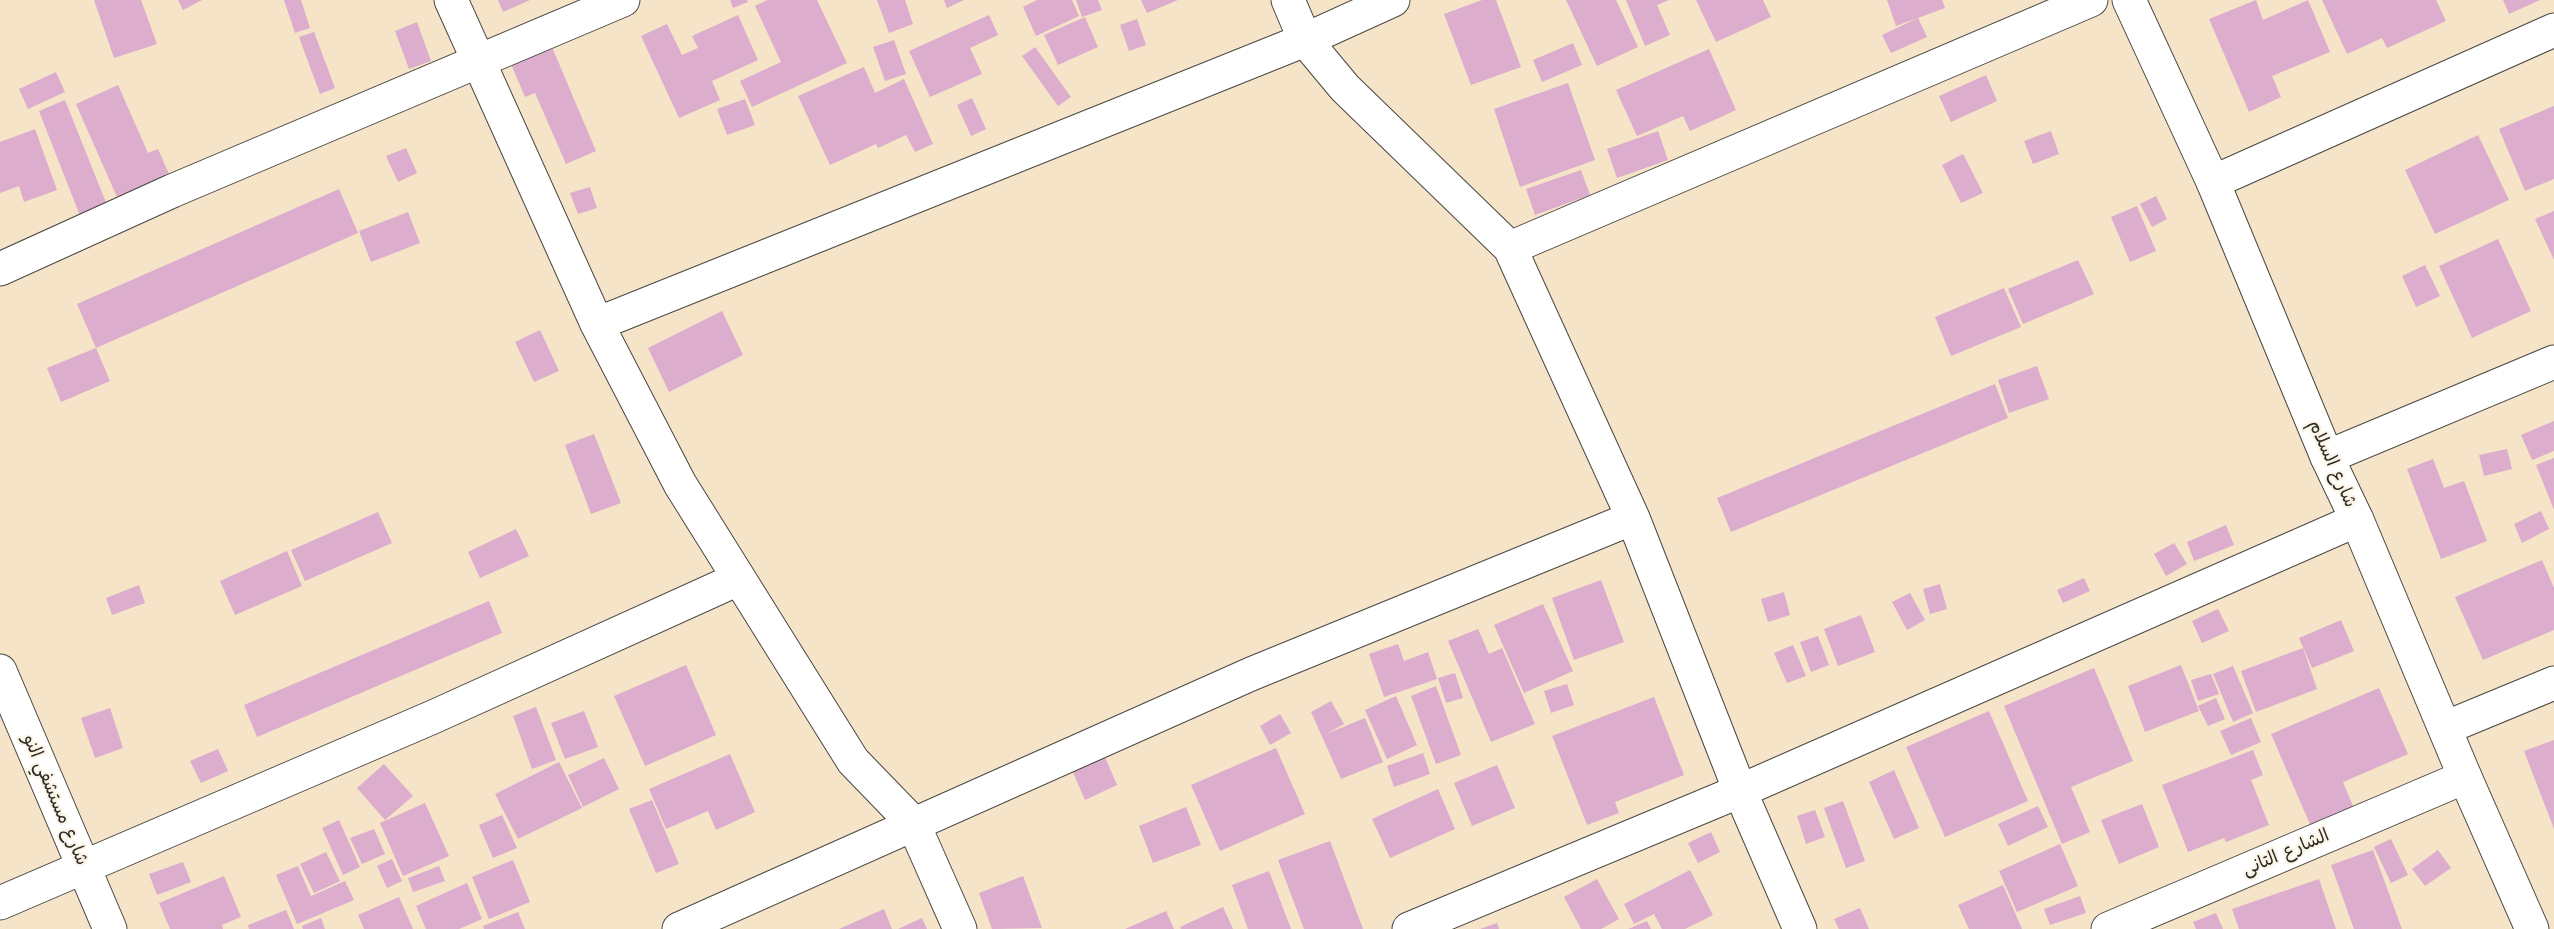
<!DOCTYPE html>
<meta charset="utf-8">
<style>
body{margin:0}
canvas{display:block;background:#f5e4c8}
</style>
<canvas width="2554" height="929"></canvas>
<script>
const g = document.querySelector('canvas').getContext('2d');
g.lineJoin = 'round';
function paint(path, color) {
  g.fillStyle = color;
  g.fill(path, 'evenodd');
}
function toPath(rows) {
  const path = new Path2D();
  for (const r of rows) {
    path.moveTo(r[0], r[1]);
    for (let i = 2; i < r.length; i += 2) path.lineTo(r[i], r[i + 1]);
  }
  return path;
}
function strokePath(path, color, width, dash) {
  g.strokeStyle = color;
  g.lineWidth = width;
  g.lineCap = dash ? 'butt' : 'round';
  g.setLineDash(dash || []);
  g.stroke(path);
}
function drawText(font, color, halo, rows, align = 'center') {
  g.font = font + ' "Shantell Sans","Playpen Sans Arabic",sans-serif';
  g.lineWidth = 4.5;
  g.setLineDash([]);
  g.textBaseline = 'middle';
  g.strokeStyle = halo;
  g.fillStyle = color;
  for (const [text, x, y, turn = 0] of rows) {
    g.save();
    g.translate(x, y);
    g.rotate((+turn || 0) * Math.PI / 180);
    g.textAlign = isNaN(turn) ? turn : align;
    if (halo) g.strokeText(text, 0, 0);
    g.fillText(text, 0, 0);
    g.restore();
  }
}
const building = toPath([
 [94,0,141,0,157,44,114,58],
 [178,0,202,0,183,10],
 [284,0,301,0,310,28,295,33],
 [498,0,530,0,503,12],
 [730,0,747,0,748,2,733,8],
 [767,0,817,0,847,63,752,107,740,81,781,62,755,6],
 [877,0,905,0,913,24,889,33],
 [944,0,964,0,947,8],
 [1037,0,1072,0,1079,16,1036,36,1023,7],
 [1076,0,1098,0,1102,10,1082,17],
 [1141,0,1178,0,1147,13],
 [1482,0,1496,0,1521,67,1471,85,1444,14],
 [1566,0,1616,0,1638,47,1597,66],
 [1626,0,1669,0,1657,5,1670,35,1645,46],
 [1696,0,1763,0,1771,17,1716,42],
 [1887,0,1942,0,1945,8,1896,26],
 [2256,0,2263,20,2308,0,2330,52,2272,76,2281,97,2249,112,2209,19],
 [2322,0,2436,0,2446,21,2387,48,2382,38,2347,54],
 [2503,0,2540,0,2509,14],
 [738,15,758,60,712,81,720,100,679,118,641,36,667,24,682,55,698,48,692,36],
 [989,15,998,35,970,48,982,74,930,97,909,51],
 [1085,17,1098,47,1058,65,1044,35],
 [1918,18,1927,37,1891,53,1882,35],
 [1137,19,1146,45,1129,51,1120,25],
 [417,22,431,61,409,69,395,31],
 [314,32,335,88,320,94,299,37],
 [894,40,906,74,885,81,873,47],
 [1573,43,1582,65,1542,82,1533,60],
 [552,47,596,151,566,164,535,93,525,97,511,64],
 [1035,47,1071,97,1058,106,1022,56],
 [1709,49,1736,110,1690,131,1683,116,1637,136,1616,90],
 [864,67,875,93,904,79,933,144,915,152,906,135,878,148,876,144,830,165,798,96],
 [56,72,65,92,28,109,19,89],
 [1986,75,1997,101,1951,122,1939,96],
 [1568,83,1595,160,1520,187,1494,109],
 [118,85,148,153,158,149,176,190,124,213,76,104],
 [972,98,986,129,971,136,957,105],
 [745,99,755,125,727,135,717,109],
 [65,100,109,210,82,221,39,111],
 [2554,106,2554,179,2525,191,2499,129],
 [35,129,57,190,24,202,19,186,0,193,0,142],
 [1658,131,1668,160,1617,178,1607,149],
 [2051,131,2059,154,2033,164,2024,141],
 [2478,135,2509,200,2435,234,2405,170],
 [406,148,417,173,398,182,386,156],
 [1963,154,1983,193,1961,203,1942,165],
 [1581,170,1590,195,1535,215,1526,189],
 [590,187,597,208,578,214,570,193],
 [339,189,358,233,96,348,77,304],
 [2156,196,2167,219,2152,227,2140,204],
 [2137,206,2156,251,2130,262,2111,217],
 [2554,211,2554,260,2535,219],
 [408,212,420,243,371,262,359,231],
 [2498,239,2531,311,2472,338,2439,266],
 [2078,260,2094,294,2023,324,2008,289],
 [2425,265,2440,296,2416,307,2402,276],
 [2004,288,2021,327,1951,356,1935,317],
 [722,311,743,355,669,392,648,348],
 [540,330,559,371,534,382,515,342],
 [96,348,110,381,61,402,47,368],
 [2037,366,2049,399,2009,413,1998,380],
 [1995,384,2008,418,1731,532,1717,498],
 [2554,421,2554,451,2532,460,2521,435],
 [594,434,621,503,591,514,565,445],
 [2507,449,2512,469,2484,476,2479,455],
 [2554,458,2554,510,2536,465],
 [2433,459,2444,488,2464,481,2487,541,2441,559,2407,469],
 [2541,511,2549,529,2522,543,2514,524],
 [378,512,392,543,305,581,291,550],
 [2226,525,2234,545,2194,561,2187,542],
 [516,529,529,556,480,578,468,552],
 [2174,543,2187,564,2166,576,2154,554],
 [287,551,302,586,235,615,220,581],
 [2542,560,2554,588,2554,630,2483,660,2455,597],
 [2084,578,2090,591,2063,603,2057,590],
 [1601,580,1624,642,1574,660,1552,598],
 [1940,584,1947,609,1930,614,1923,589],
 [139,585,145,603,112,615,106,598],
 [1784,592,1790,615,1768,622,1761,599],
 [1910,593,1925,620,1907,630,1892,602],
 [489,601,502,633,257,737,244,705],
 [1543,604,1573,671,1524,693,1494,625],
 [2218,609,2229,631,2202,643,2192,621],
 [1861,615,1875,652,1838,666,1824,629],
 [2341,620,2354,651,2312,668,2299,638],
 [1478,629,1489,654,1502,648,1535,724,1491,742,1448,641],
 [1818,636,1829,665,1811,672,1800,642],
 [1398,644,1404,661,1428,652,1437,679,1384,697,1369,654],
 [1793,645,1806,676,1787,683,1774,653],
 [2303,648,2317,689,2256,712,2241,671],
 [686,665,716,735,645,766,614,696],
 [2181,665,2199,711,2145,732,2128,686],
 [2233,666,2253,713,2233,722,2213,674],
 [2094,668,2133,761,2071,787,2090,832,2062,844,2004,706],
 [1455,673,1463,698,1446,703,1438,678],
 [2211,674,2219,694,2198,701,2191,680],
 [1567,684,1574,705,1551,713,1544,691],
 [1436,686,1461,755,1436,764,1411,696],
 [2379,688,2408,754,2343,782,2355,811,2312,829,2271,734],
 [1396,696,1417,745,1387,759,1365,710],
 [1654,697,1684,775,1615,802,1619,813,1587,825,1552,736],
 [2216,698,2225,719,2208,726,2198,706],
 [1331,701,1344,724,1326,734,1365,718,1383,762,1341,779,1311,712],
 [536,707,556,760,532,769,513,716],
 [110,708,123,748,95,758,81,718],
 [584,711,598,747,565,759,551,723],
 [1989,711,2028,801,1945,837,1906,747],
 [1280,714,1291,733,1270,745,1260,726],
 [2251,718,2261,742,2231,755,2220,731],
 [2554,740,2554,829,2524,751],
 [1276,748,1305,814,1220,851,1191,785],
 [218,749,228,771,201,783,190,761],
 [2253,750,2263,775,2251,780,2269,825,2226,842,2224,838,2188,852,2162,785],
 [1423,753,1430,774,1394,787,1387,766],
 [730,754,755,812,716,830,708,811,666,829,649,789],
 [1104,755,1117,785,1085,800,1072,770],
 [604,758,619,789,583,807,568,775],
 [559,762,582,808,518,839,495,794],
 [384,764,413,796,385,820,357,788],
 [1497,765,1515,808,1472,826,1454,783],
 [1894,770,1919,828,1894,839,1869,782],
 [1438,789,1455,829,1390,858,1372,819],
 [652,800,679,864,656,873,629,809],
 [1843,801,1865,861,1846,868,1824,808],
 [425,803,449,856,403,876,380,823],
 [2142,804,2159,847,2119,864,2101,820],
 [2038,806,2048,827,2008,846,1998,824],
 [1186,807,1201,845,1153,863,1139,826],
 [1815,810,1825,837,1806,844,1797,816],
 [502,815,517,848,493,858,479,825],
 [339,820,360,867,343,875,322,828],
 [374,829,385,854,362,864,350,838],
 [1711,832,1720,852,1698,863,1688,843],
 [2391,839,2408,875,2391,883,2374,847],
 [1330,841,1363,929,1304,929,1278,860],
 [2060,844,2078,886,2017,912,1999,871],
 [2373,850,2402,929,2354,929,2331,865],
 [2438,850,2451,868,2425,886,2412,869],
 [326,852,340,881,314,893,300,864],
 [392,859,402,881,387,888,377,866],
 [513,860,530,902,489,919,472,877],
 [183,862,191,882,157,895,149,874],
 [298,866,311,896,345,881,354,900,297,924,276,875],
 [439,866,445,881,413,892,408,878],
 [1690,870,1713,915,1685,929,1662,929,1654,914,1634,924,1624,904],
 [1269,871,1291,929,1248,929,1232,885],
 [224,876,241,917,222,925,223,929,170,929,159,903],
 [1023,876,1042,928,992,929,979,893],
 [1597,879,1619,919,1601,929,1581,929,1564,897],
 [2319,879,2336,929,2239,929,2232,909],
 [467,883,482,919,459,929,426,929,416,906],
 [2003,885,2022,929,1969,929,1958,905],
 [2080,896,2086,913,2050,925,2044,909],
 [399,897,413,929,364,929,358,915],
 [1223,907,1233,929,1181,929,1180,927],
 [1860,908,1869,929,1839,929,1834,919],
 [884,909,892,929,839,929],
 [286,910,294,929,249,929,248,925],
 [1166,911,1174,929,1125,929],
 [518,912,525,929,484,929,483,926],
 [2216,913,2223,929,2196,929,2193,922],
 [321,918,325,929,303,929,302,926],
 [922,918,927,929,898,929],
 [1647,921,1651,929,1628,929],
 [1497,923,1499,929,1480,929]
]);
const street = toPath([
 [451,0,597,324,680,484,853,761,913,823,960,929],
 [1288,0,1305,40,1345,88,1510,248,1633,518,1740,791,1800,929],
 [2213,182,2554,30],
 [1510,248,2091,0],
 [0,269,172,191,623,0],
 [597,324,1305,40,1393,0],
 [2327,457,2554,362],
 [0,671,110,929],
 [2445,728,2554,683],
 [0,903,433,717,738,579],
 [679,929,1251,674,1633,518],
 [1409,929,1740,791,2357,520],
 [2108,929,2465,777]
]);
const secondary = toPath([
 [2129,0,2213,182,2327,457,2357,520,2465,777,2532,929]
]);
const streetNames = [
 ["شارع السلام",2332,464,66],
 ["شارع مستشفي النو",55,800,67],
 ["الشارع التانى",2286,853,-23]
];
paint(building, '#dcadcc');
strokePath(street, '#494743', 35);
strokePath(secondary, '#494743', 35);
strokePath(street, '#fff', 33);
strokePath(secondary, '#fff', 33);
drawText('18px', '#2b2b2b', '#fcf5e5', streetNames);
</script>
